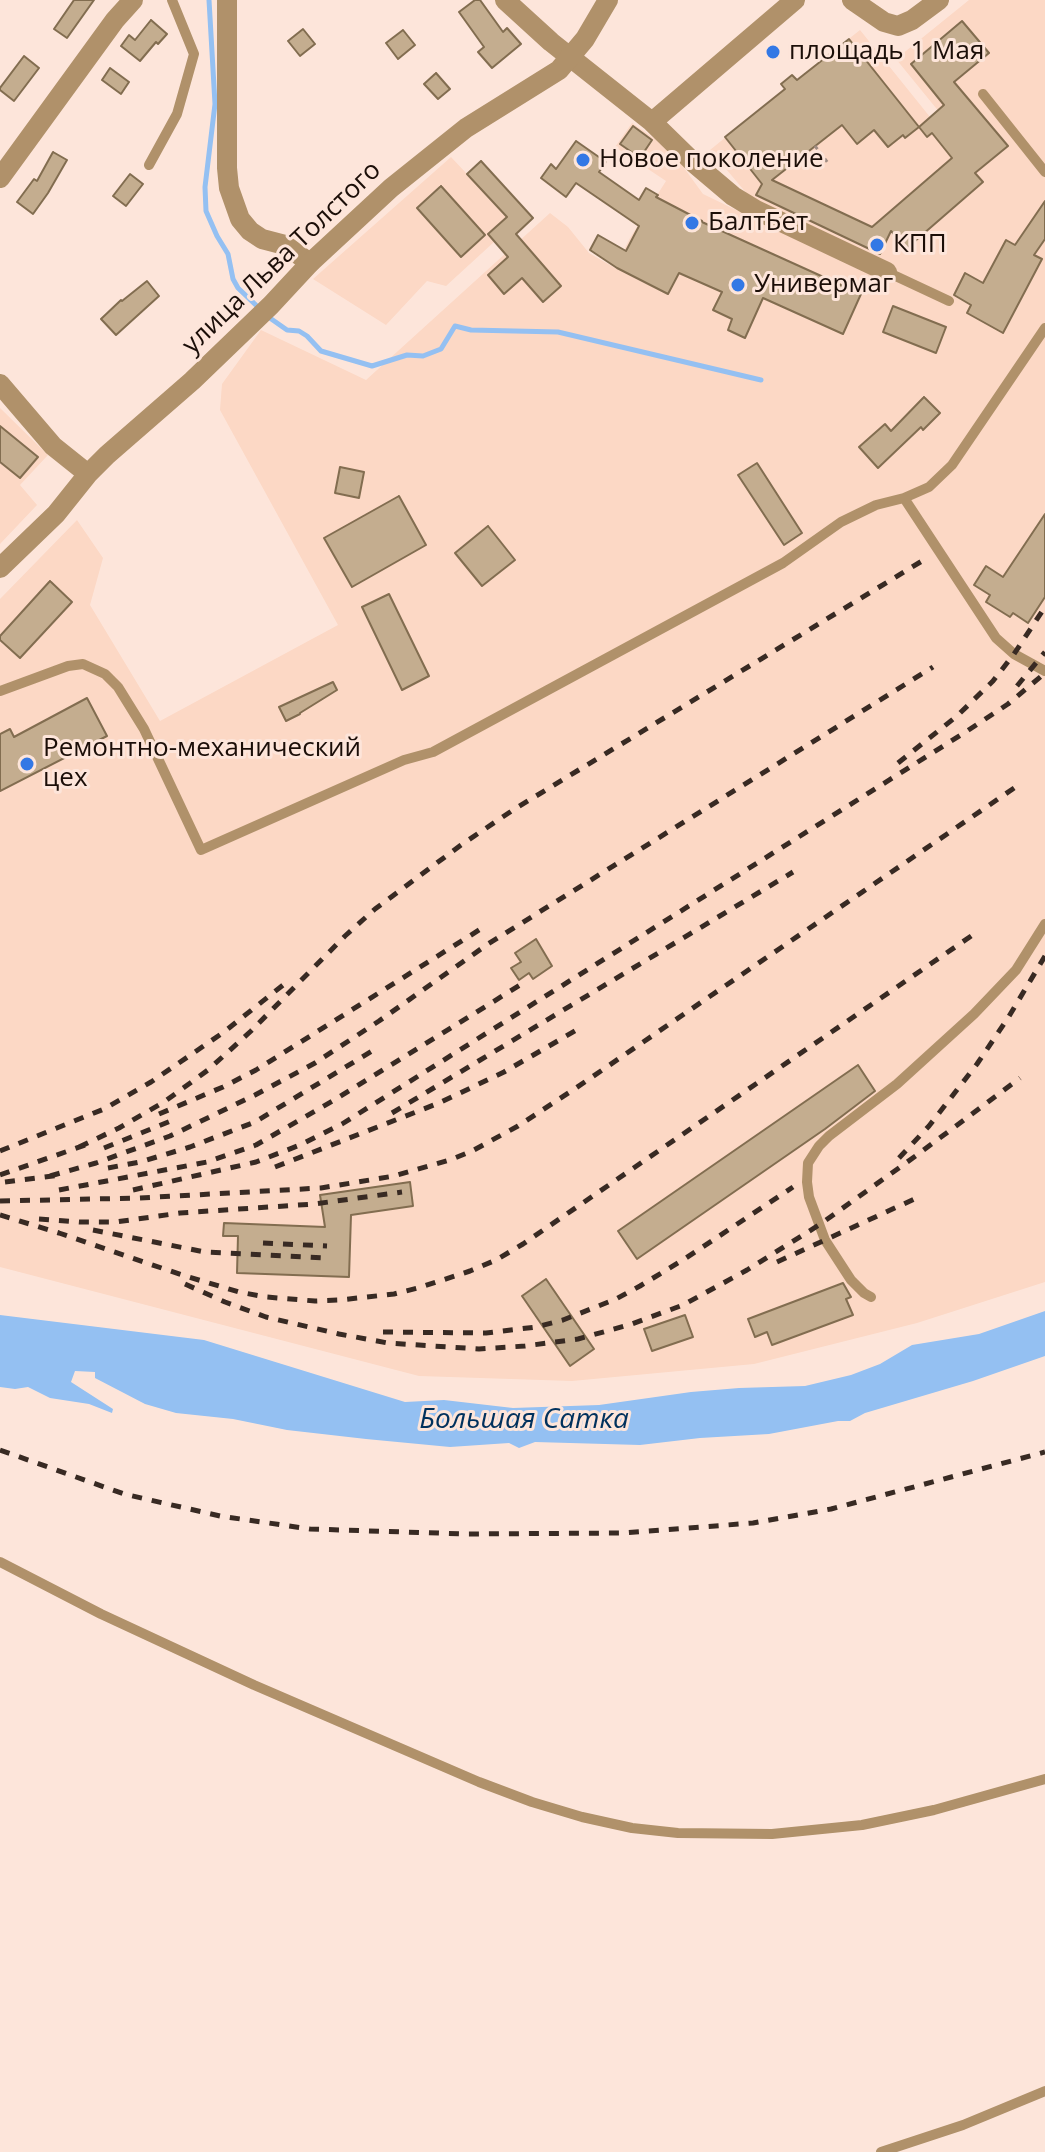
<!DOCTYPE html>
<meta charset="utf-8">
<style>
body{margin:0}
canvas{display:block;background:#fde5da}
</style>
<canvas width="1045" height="2152"></canvas>
<script>
const g = document.querySelector('canvas').getContext('2d');
g.lineJoin = 'round';
function paint(path, color) {
  g.fillStyle = color;
  g.fill(path, 'evenodd');
}
function toPath(rows) {
  const path = new Path2D();
  for (const r of rows) {
    path.moveTo(r[0], r[1]);
    for (let i = 2; i < r.length; i += 2) path.lineTo(r[i], r[i + 1]);
  }
  return path;
}
function strokePath(path, color, width, dash) {
  g.strokeStyle = color;
  g.lineWidth = width;
  g.lineCap = dash ? 'butt' : 'round';
  g.setLineDash(dash || []);
  g.stroke(path);
}
function drawText(font, color, halo, rows, align = 'center') {
  g.font = font + ' "Open Sans",sans-serif';
  g.lineWidth = 6;
  g.setLineDash([]);
  g.textBaseline = 'middle';
  g.strokeStyle = halo;
  g.fillStyle = color;
  for (const [text, x, y, turn = 0] of rows) {
    g.save();
    g.translate(x, y);
    g.rotate((+turn || 0) * Math.PI / 180);
    g.textAlign = isNaN(turn) ? turn : align;
    if (halo) g.strokeText(text, 0, 0);
    g.fillText(text, 0, 0);
    g.restore();
  }
}
const built = toPath([
 [969,0,1045,0,1045,1282,917,1323,754,1364,572,1381,419,1376,0,1267,0,599,77,520,103,558,90,605,160,721,338,625,220,410,222,384,261,330,366,380,550,213,568,227,589,253,615,268,630,238,666,181,615,147,632,123,671,150,703,194,883,281,748,195,710,150,785,89,781,84,792,75,797,80,860,30,930,117,940,113,896,59],
 [451,157,467,174,481,161,533,218,494,242,446,286,427,281,386,325,313,279],
 [0,408,48,455,20,485,37,505,0,544]
]);
const water = toPath([
 [1045,1311,1045,1356,973,1381,865,1413,850,1421,838,1421,769,1434,700,1438,640,1445,535,1442,519,1448,509,1443,450,1447,366,1439,287,1430,233,1419,176,1413,145,1404,95,1378,95,1372,75,1371,71,1382,113,1409,112,1413,89,1404,50,1398,28,1387,15,1389,0,1387,0,1315,204,1340,405,1402,444,1400,513,1408,599,1405,691,1392,739,1388,805,1386,851,1375,880,1364,912,1345,979,1334]
]);
const stream = toPath([
 [209,0,215,104,205,187,206,211,217,236,228,254,233,279,238,288,260,309],
 [267,316,287,330,299,331,307,336,321,351,372,366,407,355,423,356,441,349,455,326,471,330,558,332,761,380]
]);
const building = toPath([
 [74,0,94,0,67,38,54,29,74,0],
 [475,0,480,0,503,32,507,28,521,44,492,68,478,52,484,47,459,12,475,0],
 [151,20,167,34,158,44,156,42,140,61,121,46,129,35,135,40,151,20],
 [962,21,989,53,954,82,1008,146,975,173,983,182,907,248,891,231,880,254,756,195,762,184,725,137,785,89,781,84,792,75,797,80,849,39,919,127,944,105,911,64,962,21],
 [842,125,857,144,874,130,888,147,903,135,905,138,919,127,927,137,932,133,952,158,872,227,772,180,842,125],
 [303,29,315,44,300,56,288,41,303,29],
 [403,30,415,45,398,59,386,43,403,30],
 [24,56,39,68,14,101,0,90,0,88,24,56],
 [110,68,129,82,121,94,102,80,110,68],
 [436,73,450,89,438,99,424,84,436,73],
 [633,126,652,140,640,158,620,144,633,126],
 [576,141,606,162,599,172,639,200,646,188,658,195,656,197,702,221,702,222,861,294,843,334,763,298,745,338,728,330,732,319,713,310,722,292,679,273,668,294,617,268,590,250,598,235,626,251,639,226,576,183,566,197,541,178,551,164,556,169,576,141],
 [53,152,67,160,48,193,33,214,17,202,34,179,37,181,53,152],
 [481,161,533,218,516,234,561,286,543,302,522,278,504,294,488,275,508,257,488,234,507,217,467,174,481,161],
 [130,174,143,184,126,206,113,196,130,174],
 [441,186,485,235,461,257,417,208,441,186],
 [1045,201,1045,239,1034,255,1042,259,1003,333,967,313,971,305,954,295,965,273,983,283,1006,240,1015,245,1045,201],
 [147,281,159,296,116,335,101,319,121,300,122,301,147,281],
 [893,306,946,327,936,353,883,332,893,306],
 [924,397,940,413,923,430,921,427,878,468,859,447,885,424,891,431,924,397],
 [0,426,38,457,20,478,0,462,0,426],
 [757,463,802,533,784,545,738,475,757,463],
 [340,467,364,472,359,498,335,493,340,467],
 [399,496,426,545,352,587,324,538,399,496],
 [1045,514,1045,597,1028,623,1013,613,1010,617,986,602,990,595,974,585,986,566,1003,577,1045,514],
 [488,526,515,560,482,586,455,553,488,526],
 [50,581,72,602,20,658,0,640,0,636,50,581],
 [389,594,429,676,402,690,362,607,389,594],
 [333,682,337,690,300,713,300,714,286,721,279,707,333,682],
 [87,698,107,736,0,791,0,734,10,729,14,737,87,698],
 [536,939,552,966,533,979,529,973,519,980,511,968,521,962,515,953,536,939],
 [858,1065,875,1091,825,1129,637,1259,618,1231,858,1065],
 [410,1182,413,1206,351,1215,349,1277,237,1273,238,1236,223,1236,224,1223,325,1227,320,1195,410,1182],
 [546,1279,594,1349,570,1366,522,1296,546,1279],
 [843,1283,851,1297,846,1299,853,1315,772,1345,767,1332,755,1337,748,1319,843,1283],
 [685,1315,693,1337,652,1351,644,1329,685,1315]
]);
const path = toPath([
 [815,146,828,163]
]);
const service = toPath([
 [983,94,1045,172],
 [149,165,177,114,194,54,172,0],
 [887,272,949,301],
 [904,498,929,487,952,465,1045,328],
 [0,691,68,666,83,664,105,674,118,687,144,729,201,850,404,760,433,752,783,563,841,522,876,505,904,498,996,638,1014,654,1045,671],
 [871,1297,864,1293,851,1280,825,1240,809,1197,807,1182,808,1163,819,1146,829,1136,897,1084,974,1014,1016,970,1045,924],
 [0,1562,101,1614,254,1685,479,1782,532,1802,582,1817,632,1828,678,1833,772,1834,862,1825,934,1810,1045,1779],
 [881,2152,963,2125,1045,2091]
]);
const minor = toPath([
 [227,0,227,168,229,188,240,219,250,231,262,239,285,245,310,263],
 [505,0,551,42,652,122,694,163,733,196,756,210,887,272],
 [852,0,884,22,898,26,912,20,939,0],
 [652,122,795,0]
]);
const tertiary = toPath([
 [0,178,115,20,133,0],
 [0,384,53,446,88,474],
 [0,568,56,514,88,474,107,455,192,381,271,305,310,263,391,188,466,128,559,70,585,39,608,0]
]);
const rail = toPath([
 [1017,686,1045,652],
 [898,763,957,716,993,681,1014,654,1045,607],
 [392,1113,793,872],
 [159,1114,223,1087,256,1070,487,925],
 [79,1147,119,1128,164,1102,208,1070,251,1031,345,936,375,909,461,845,513,810,922,561],
 [104,1148,178,1118],
 [0,1151,104,1109,151,1082,224,1032,283,985],
 [899,1158,929,1126,977,1064,1008,1018,1045,956],
 [275,1167,439,1103,504,1072,580,1028],
 [108,1168,140,1162,190,1147,255,1122,372,1051],
 [0,1175,88,1144],
 [50,1176,96,1163,170,1136,255,1095,315,1063,379,1021,488,944,933,667],
 [5,1182,60,1175],
 [59,1190,207,1162,256,1145,336,1099,525,982],
 [133,1190,256,1162,300,1145,342,1124,964,733,1008,704,1045,673],
 [0,1201,139,1198,321,1188,394,1176,450,1160,472,1151,518,1126,576,1088,1020,784],
 [0,1215,59,1233,182,1275,239,1292,266,1297,315,1301,340,1300,394,1294,418,1288,470,1271,496,1260,523,1244,977,932],
 [39,1219,80,1222,116,1222,180,1213,314,1204,402,1192],
 [93,1230,205,1252,327,1258],
 [263,1243,327,1246],
 [777,1262,921,1196],
 [185,1284,225,1302,266,1317,339,1334,388,1343,479,1349,525,1346,578,1339,632,1324,683,1305,747,1270,819,1225,917,1155,1020,1078],
 [383,1332,486,1333,536,1327,563,1320,616,1299,640,1286,686,1258,793,1187],
 [0,1450,124,1494,220,1516,310,1529,467,1534,623,1533,753,1523,831,1509,1045,1452]
]);
const markers = [
 [773,52,8,"#3378e5"],
 [583,160,8,"#3378e5"],
 [692,223,8,"#3378e5"],
 [877,245,8,"#3378e5"],
 [738,285,8,"#3378e5"],
 [27,764,8,"#3378e5"]
];
const poiNames = [
 ["площадь 1 Мая",789,52],
 ["Новое поколение",599,160],
 ["БалтБет",708,223],
 ["КПП",893,245],
 ["Универмаг",754,285],
 ["Ремонтно-механический",43,749],
 ["цех",43,779]
];
const streetNames = [
 ["улица Льва Толстого",282,258,-44]
];
const waterNames = [
 ["Большая Сатка",524,1420]
];
paint(built, '#fcd8c5');
paint(water, '#94c0f2');
strokePath(stream, '#94c0f2', 5);
paint(building, '#c4ad8f');
strokePath(building, '#826d50', 2);
strokePath(path, '#9f8c83', 3, [4, 4]);
strokePath(service, '#b0916a', 10);
strokePath(minor, '#b0916a', 20);
strokePath(tertiary, '#b0916a', 20);
strokePath(rail, '#382a23', 5, [10, 10]);
for (const [x, y, r, color] of markers) {
  const dot = new Path2D();
  dot.arc(x, y, r, 0, 2 * Math.PI);
  g.fillStyle = color;
  g.fill(dot);
  strokePath(dot, '#fde5da', 3);
}
drawText('26px', '#1b0e08', '#fde5da', poiNames, 'left');
drawText('26px', '#1b0e08', '#fde5da', streetNames);
drawText('italic 28px', '#00315d', '#fde5da', waterNames);
</script>
